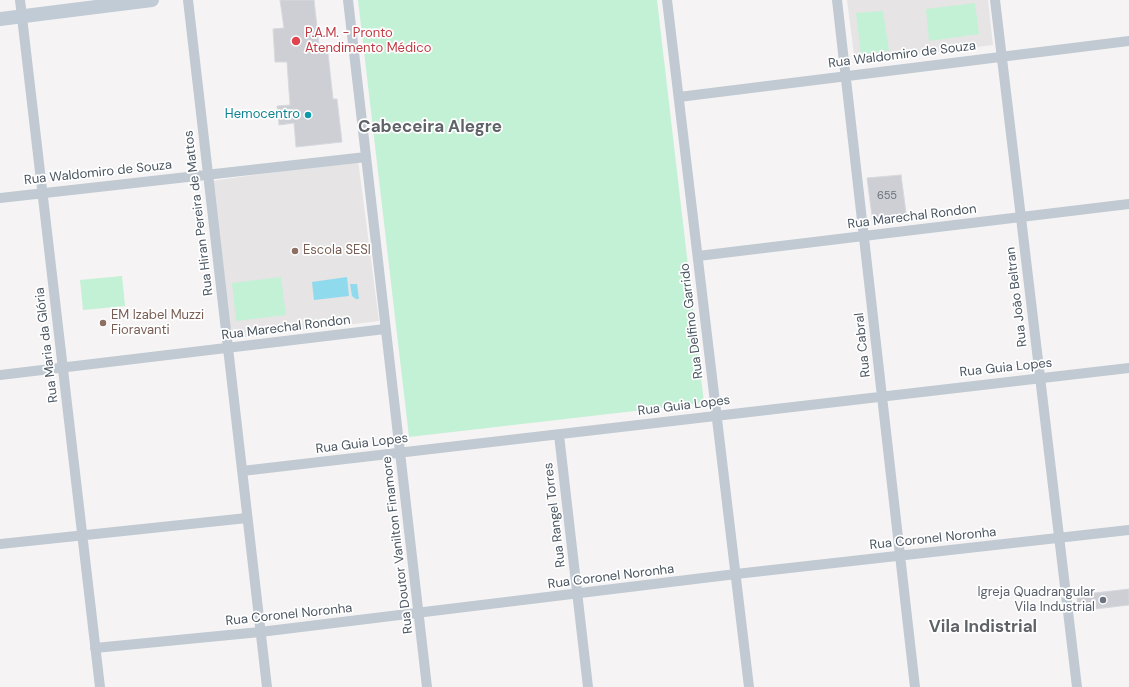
<!DOCTYPE html>
<meta charset="utf-8">
<style>
body{margin:0}
canvas{display:block;background:#f5f3f3}
</style>
<canvas width="1129" height="687"></canvas>
<script>
const g = document.querySelector('canvas').getContext('2d');
g.lineJoin = 'round';
function paint(path, color) {
  g.fillStyle = color;
  g.fill(path, 'evenodd');
}
function toPath(rows) {
  const path = new Path2D();
  for (const r of rows) {
    path.moveTo(r[0], r[1]);
    for (let i = 2; i < r.length; i += 2) path.lineTo(r[i], r[i + 1]);
  }
  return path;
}
function strokePath(path, color, width, dash) {
  g.strokeStyle = color;
  g.lineWidth = width;
  g.lineCap = dash ? 'butt' : 'round';
  g.setLineDash(dash || []);
  g.stroke(path);
}
function drawText(font, color, halo, rows, align = 'center') {
  g.font = font + ' "DM Sans",sans-serif';
  g.lineWidth = 3.5;
  g.setLineDash([]);
  g.textBaseline = 'middle';
  g.strokeStyle = halo;
  g.fillStyle = color;
  for (const [text, x, y, turn = 0] of rows) {
    g.save();
    g.translate(x, y);
    g.rotate((+turn || 0) * Math.PI / 180);
    g.textAlign = isNaN(turn) ? turn : align;
    if (halo) g.strokeText(text, 0, 0);
    g.fillText(text, 0, 0);
    g.restore();
  }
}
const education = toPath([
 [847,0,988,0,993,45,855,62],
 [358,160,379,321,230,339,212,181]
]);
const green = toPath([
 [358,0,657,0,704,403,409,437],
 [975,3,979,34,929,41,926,9],
 [883,11,889,51,861,54,856,13],
 [122,276,125,306,83,310,80,280],
 [281,277,286,315,236,321,232,283]
]);
const water = toPath([
 [347,277,349,296,314,300,312,282],
 [350,284,357,284,359,299,356,299,352,296]
]);
const building = toPath([
 [280,0,314,0,320,53,328,53,333,99,337,99,342,142,296,147,294,123,279,125,277,106,290,105,287,62,275,62,273,29,284,28,280,0],
 [901,175,907,220,873,224,867,178,901,175],
 [1129,589,1129,605,1078,611,1077,595,1129,589]
]);
const street = toPath([
 [20,0,100,687],
 [188,0,267,687],
 [348,0,427,687],
 [667,0,749,687],
 [837,0,915,687],
 [995,0,1077,687],
 [679,97,1129,41],
 [0,198,366,157],
 [698,256,1129,204],
 [0,375,385,329],
 [559,435,588,687],
 [242,471,1129,368],
 [0,544,247,518],
 [95,648,260,632,736,574,1129,530]
]);
const secondary = toPath([
 [0,19,152,0]
]);
const markers = [
 [296,41,5,"#e0444e"],
 [308,115,4,"#0f9aa8"],
 [295,251,4,"#8d6e63"],
 [103,323,4,"#8d6e63"],
 [1103,600,4,"#6b7280"]
];
const numberNames = [
 ["655",887,196]
];
const healthNames = [
 ["P.A.M. - Pronto",305,34],
 ["Atendimento Médico",305,49]
];
const streetNames = [
 ["Rua Waldomiro de Souza",902,55,-7],
 ["Rua Waldomiro de Souza",98,173,-6],
 ["Rua Hiran Pereira de Mattos",199,213,-97],
 ["Rua Marechal Rondon",912,217,-7],
 ["Rua João Beltran",1017,297,-97],
 ["Rua Delfino Garrido",692,321,-97],
 ["Rua Marechal Rondon",286,328,-7],
 ["Rua Maria da Glória",47,345,-97],
 ["Rua Cabral",863,345,-96],
 ["Rua Guia Lopes",1006,368,-6],
 ["Rua Guia Lopes",684,406,-7],
 ["Rua Guia Lopes",362,444,-7],
 ["Rua Rangel Torres",555,515,-97],
 ["Rua Coronel Noronha",933,539,-6],
 ["Rua Doutor Vanilton Finamore",398,545,-97],
 ["Rua Coronel Noronha",611,577,-7],
 ["Rua Coronel Noronha",289,615,-6]
];
const cultureNames = [
 ["Hemocentro",300,115]
];
const educationNames = [
 ["Escola SESI",303,251],
 ["EM Izabel Muzzi",111,316],
 ["Fioravanti",111,331]
];
const worshipNames = [
 ["Igreja Quadrangular",1095,593],
 ["Vila Industrial",1095,608]
];
const districtNames = [
 ["Cabeceira Alegre",430,128],
 ["Vila Indistrial",983,628]
];
paint(education, '#e6e4e5');
paint(green, '#c3f1d5');
paint(water, '#90daee');
paint(building, '#cdcfd5');
strokePath(building, '#d7d9de', 1);
strokePath(street, '#c1cad2', 10);
strokePath(secondary, '#c1cbd6', 14);
for (const [x, y, r, color] of markers) {
  const dot = new Path2D();
  dot.arc(x, y, r, 0, 2 * Math.PI);
  g.fillStyle = color;
  g.fill(dot);
  strokePath(dot, '#fff', 1.5);
}
drawText('11px', '#6b747e', null, numberNames);
drawText('13px', '#be3a42', '#fff', healthNames, 'left');
drawText('13px', '#4a5661', '#fff', streetNames);
drawText('13px', '#0d838f', '#fff', cultureNames, 'right');
drawText('13px', '#785e54', '#fff', educationNames, 'left');
drawText('13px', '#5b616d', '#fff', worshipNames, 'right');
drawText('bold 17px', '#5f6368', '#fff', districtNames);
</script>
